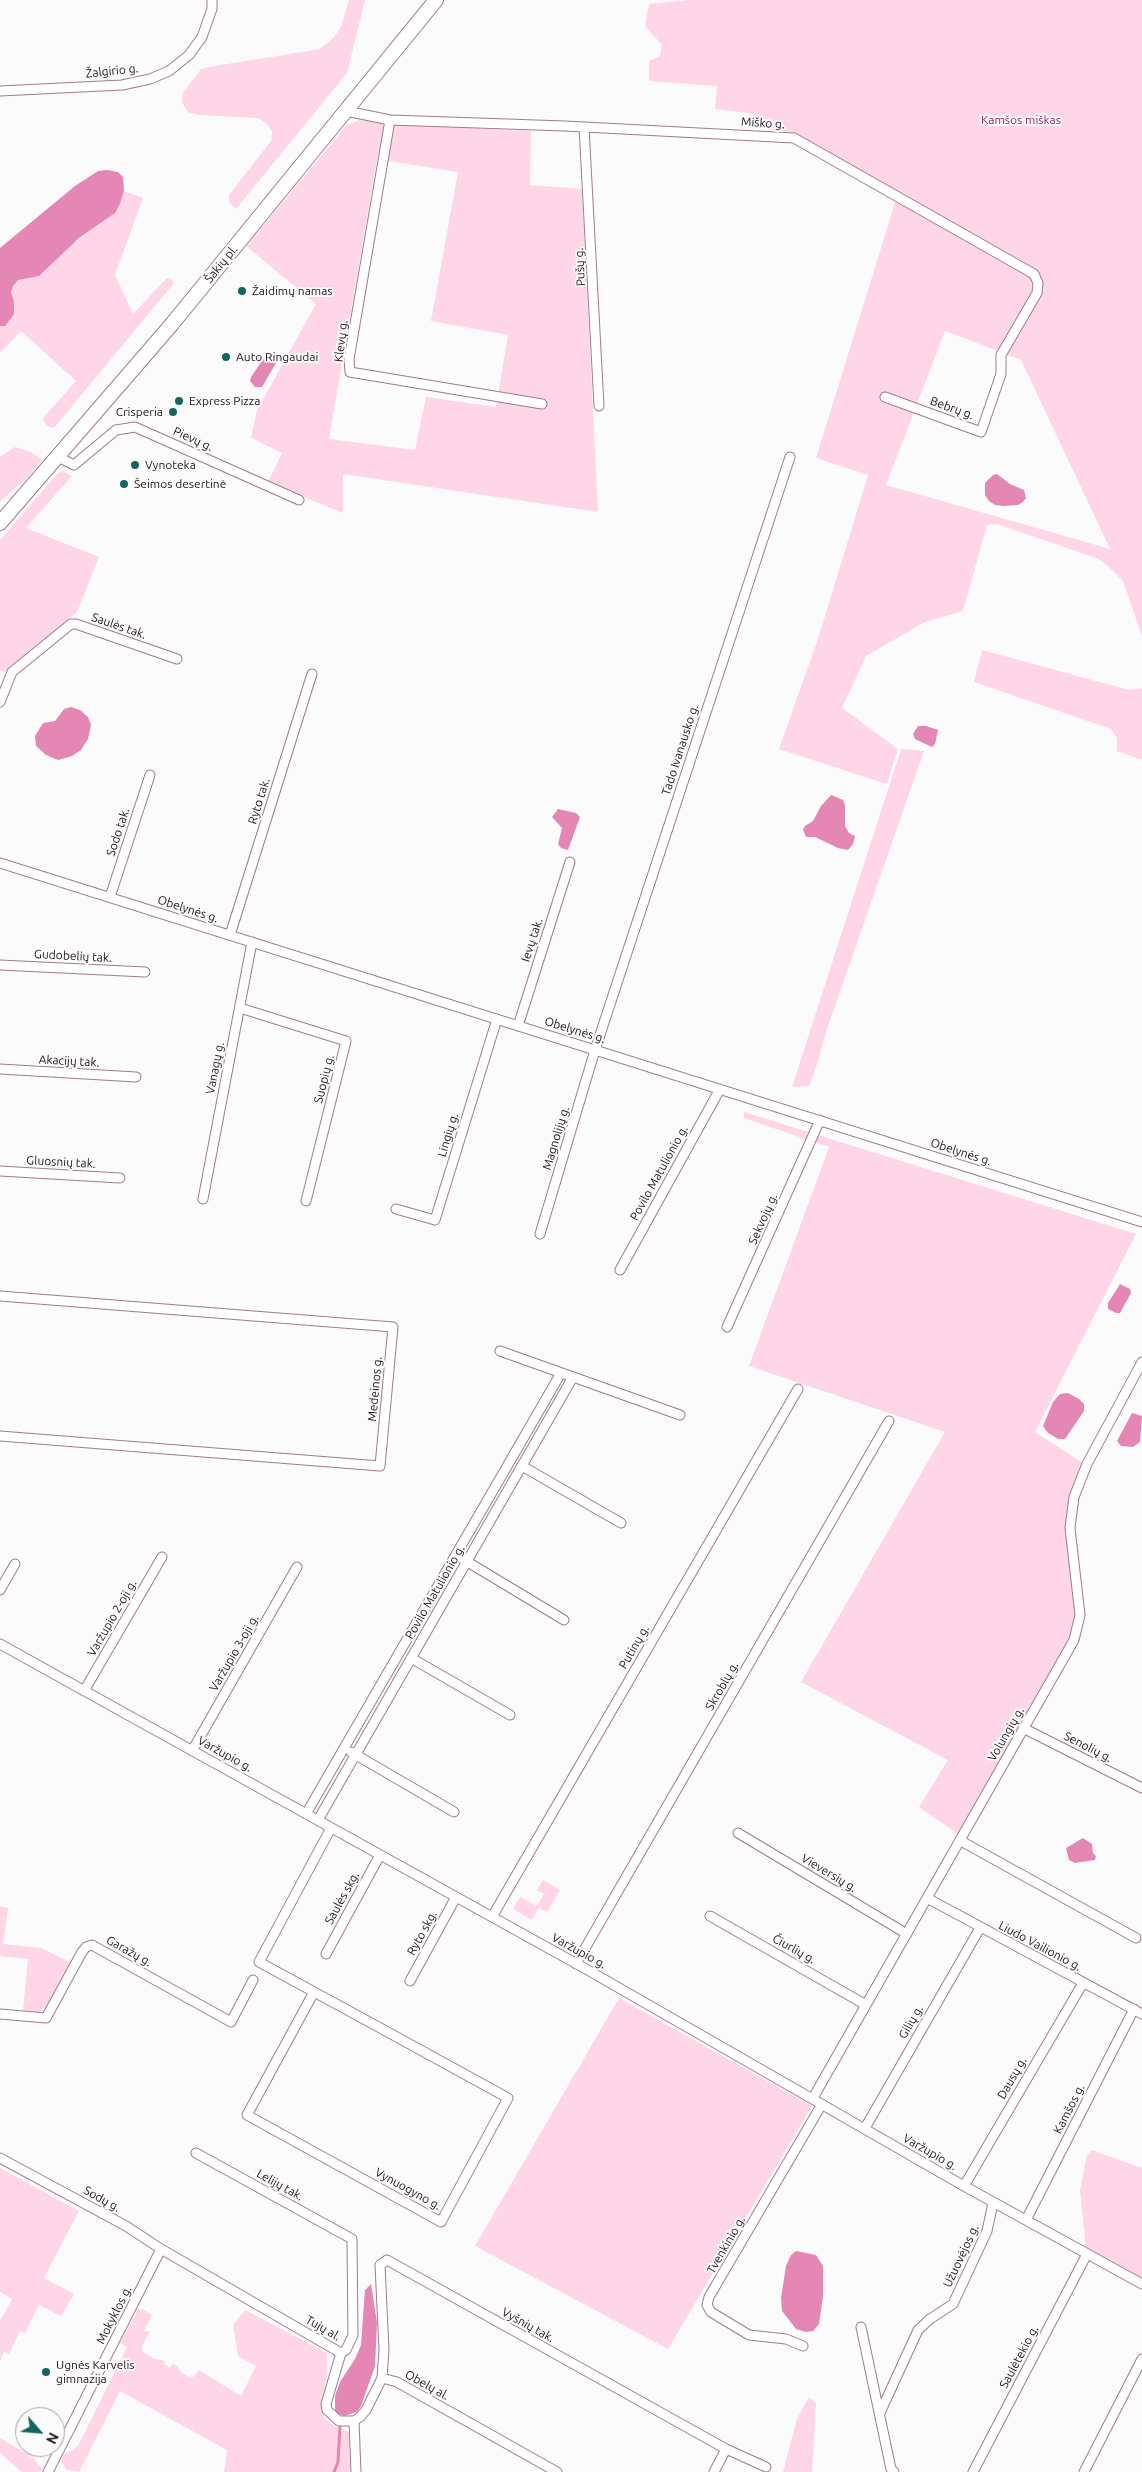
<!DOCTYPE html>
<meta charset="utf-8">
<style>
body{margin:0}
#map{position:relative;width:1142px;height:2472px;overflow:hidden;background:#fbfbfb;font-family:Ubuntu,sans-serif}
canvas{display:block}
.north{position:absolute;left:15px;top:2407px;width:50px;height:50px;box-sizing:border-box;background:#fbfbfb;border:1px solid #a49fa1;border-radius:50%;rotate:117deg;font-size:14px;font-weight:700;line-height:20px;text-align:center;color:#22151b}
.north::after{content:'';display:block;margin:auto;width:18px;height:22px;background:#156464;clip-path:polygon(50% 0,100% 100%,50% 72%,0 100%)}
</style>
<div id="map">
<canvas width="1142" height="2472"></canvas>
<div class="north">N</div>
</div>
<script>
const g = document.querySelector('canvas').getContext('2d');
g.lineJoin = 'round';
function paint(path, color) {
  g.fillStyle = color;
  g.fill(path, 'evenodd');
}
function toPath(rows) {
  const path = new Path2D();
  for (const r of rows) {
    path.moveTo(r[0], r[1]);
    for (let i = 2; i < r.length; i += 2) path.lineTo(r[i], r[i + 1]);
  }
  return path;
}
function strokePath(path, color, width, dash) {
  g.strokeStyle = color;
  g.lineWidth = width;
  g.lineCap = dash ? 'butt' : 'round';
  g.setLineDash(dash || []);
  g.stroke(path);
}
function drawText(font, color, halo, rows, align = 'center') {
  g.font = font + ' Ubuntu,sans-serif';
  g.lineWidth = 4;
  g.setLineDash([]);
  g.textBaseline = 'middle';
  g.strokeStyle = halo;
  g.fillStyle = color;
  for (const [text, x, y, turn = 0] of rows) {
    g.save();
    g.translate(x, y);
    g.rotate((+turn || 0) * Math.PI / 180);
    g.textAlign = isNaN(turn) ? turn : align;
    if (halo) g.strokeText(text, 0, 0);
    g.fillText(text, 0, 0);
    g.restore();
  }
}
const green = toPath([
 [349,0,365,0,347,73,236,209,229,202,229,195,271,141,272,131,267,124,258,118,198,115,188,112,182,102,183,93,201,69,209,67,320,49,334,37,341,27],
 [688,0,1142,0,1142,636,1123,581,1107,565,1096,558,997,524,987,525,963,611,925,622,866,656,842,708,898,749,887,784,779,749,818,639,868,475,816,458,898,193,830,158,797,133,769,129,749,113,715,109,717,86,649,81,649,61,660,56,662,45,645,26,649,4],
 [945,331,1021,360,1110,549,886,485],
 [359,120,421,126,531,131,530,185,582,189,598,512,343,474,343,513,268,482,282,453,251,438,257,410,316,304,246,246,346,126],
 [377,159,458,172,431,321,508,335,496,407,426,397,415,450,329,439],
 [124,191,143,198,115,275,133,314,167,278,171,279,174,283,54,428,47,426,43,418,76,381,21,331,0,353,0,326,5,326,14,301,11,293,13,286,18,279,27,278,114,213,120,204],
 [15,447,31,452,42,460,31,474,0,502,0,457],
 [63,471,72,476,26,528,99,557,77,612,5,672,0,671,0,540,58,473],
 [982,650,1129,690,1142,688,1142,760,1117,751,1117,738,1111,729,974,682],
 [901,749,924,751,828,1026,814,1074,809,1086,792,1087],
 [744,1112,1136,1234,1035,1432,1083,1463,1075,1483,1066,1519,1076,1612,1072,1635,959,1835,919,1807,948,1760,801,1682,945,1432,749,1366,829,1147,744,1118],
 [543,1880,560,1890,547,1912,539,1908,532,1920,513,1909,520,1897,537,1906,544,1894,537,1890],
 [0,1906,8,1908,3,1944,41,1948,72,1963,54,1999,37,2014,23,2010,28,1959,0,1956],
 [619,1998,812,2106,668,2349,475,2246],
 [1092,2150,1142,2168,1142,2280,1086,2248,1080,2190,1087,2155],
 [0,2168,79,2211,44,2278,74,2294,61,2316,39,2305,25,2333,20,2331,9,2354,4,2352,0,2361,0,2321,12,2299,0,2292],
 [142,2309,152,2315,144,2331,150,2331,142,2346,142,2351,153,2358,165,2361,164,2364,170,2368,172,2364,177,2366,181,2372,187,2376,193,2377,199,2370,241,2396,256,2366,238,2356,233,2325,245,2310,327,2353,327,2373,321,2409,324,2418,331,2424,349,2432,350,2472,224,2472,227,2450,120,2391,79,2472,66,2470,61,2461,63,2455,78,2446,127,2347,120,2343,138,2310],
 [809,2397,816,2403,812,2472,783,2472,797,2419],
 [0,2438,33,2458,42,2469,40,2472,22,2472,0,2453]
]);
const water = toPath([
 [107,170,118,172,123,177,124,191,120,204,115,213,79,238,39,276,18,280,13,286,11,293,14,301,14,314,5,326,0,326,0,248,75,186,98,171],
 [272,353,276,354,276,363,262,387,255,387,250,381,251,377,266,355],
 [997,474,1010,484,1024,490,1026,498,1023,502,1018,505,1003,506,995,505,989,501,985,495,985,483,993,475],
 [71,707,80,710,88,717,91,725,88,739,81,750,72,756,58,760,46,755,36,746,35,736,43,723,55,721,64,709],
 [918,726,926,726,938,730,935,744,932,747,915,739,913,734],
 [831,795,843,800,845,805,845,826,849,833,855,836,853,844,848,850,838,848,815,837,806,837,803,830,805,826,813,821,821,806],
 [558,809,576,813,580,817,568,850,561,848,558,844,562,828,552,817],
 [1120,1284,1130,1289,1131,1293,1120,1313,1116,1313,1108,1309,1108,1303],
 [1068,1393,1079,1399,1084,1404,1084,1411,1065,1439,1058,1439,1048,1433,1043,1426,1053,1402,1060,1394],
 [1132,1413,1142,1416,1140,1442,1133,1447,1121,1446,1117,1441],
 [1083,1838,1092,1844,1093,1853,1096,1856,1095,1860,1075,1863,1069,1860,1066,1848],
 [796,2251,816,2255,823,2266,823,2296,819,2324,813,2331,806,2332,796,2329,782,2311,781,2298,786,2266,791,2255],
 [371,2284,377,2323,375,2366,361,2406,357,2412,344,2416,337,2413,335,2409,335,2396,340,2382,355,2359,361,2345,365,2290]
]);
const stream = toPath([
 [334,2472,338,2462,340,2425]
]);
const street = toPath([
 [0,91,122,85,150,79,169,71,189,55,202,37,212,9,212,0],
 [346,111,390,120,565,126,794,138,1034,274,1038,283,1037,293,1001,355,1001,374,981,432,885,397],
 [390,120,349,359,350,372,542,404],
 [584,127,599,406],
 [58,457,74,465,116,430,135,427,299,500],
 [0,702,12,672,71,624,76,624,177,659],
 [0,863,1142,1222],
 [110,897,150,775],
 [230,935,312,674],
 [0,965,145,972],
 [240,1008,346,1041,306,1201],
 [518,1026,570,862],
 [0,1069,136,1077],
 [0,1171,120,1178],
 [203,1199,252,942],
 [396,1209,435,1220,497,1019],
 [540,1234,595,1050,790,457],
 [620,1270,720,1089],
 [0,1296,393,1327,380,1466,0,1436],
 [727,1327,820,1120],
 [500,1351,680,1415],
 [522,1466,621,1523],
 [456,1555,564,1620],
 [0,1590,15,1564],
 [0,1644,586,1969,964,2186,1142,2284],
 [411,1658,510,1715],
 [84,1691,162,1557],
 [1023,1728,1142,1788],
 [192,1751,297,1567],
 [351,1752,454,1812],
 [306,1814,561,1373],
 [318,1820,573,1377],
 [738,1833,907,1934],
 [961,1841,1136,1938],
 [927,1898,1142,2014],
 [710,1916,866,2005],
 [492,1917,798,1389],
 [326,1954,380,1855],
 [576,1964,889,1421],
 [410,1981,456,1897],
 [314,1992,247,2115,441,2222,508,2098,384,2030,259,1962,331,1828],
 [0,2014,46,2018,82,1952,86,1947,92,1945,231,2022,253,1980],
 [813,2098,1074,1640,1080,1615,1070,1528,1074,1497,1087,1464,1142,1362],
 [865,2128,980,1928],
 [0,2158,126,2226,161,2249,341,2353,346,2350,353,2335,352,2239,196,2153],
 [964,2186,1083,1983],
 [1026,2220,1134,2009],
 [861,2327,891,2469,894,2472],
 [803,2346,786,2339,749,2335,711,2312,707,2305,709,2297,822,2104],
 [341,2353,326,2404,327,2410,339,2421,354,2421,360,2417,366,2410,382,2378,397,2382,557,2472],
 [382,2378,384,2350,380,2265,387,2260,726,2449,766,2467],
 [880,2413,918,2330,930,2319,953,2304,987,2231,993,2203],
 [354,2421,356,2472],
 [48,2472,161,2249],
 [714,2472,726,2449],
 [973,2472,1087,2254],
 [1084,2472,1142,2359]
]);
const primary = toPath([
 [0,523,172,324,436,0]
]);
const markers = [
 [242,291,5,"#156464"],
 [226,357,5,"#156464"],
 [179,401,5,"#156464"],
 [173,412,5,"#156464"],
 [135,465,5,"#156464"],
 [124,484,5,"#156464"],
 [46,2372,5,"#156464"]
];
const streetNames = [
 ["Žalgirio g.",112,71,-6],
 ["Miško g.",763,123,4],
 ["Šakių pl.",221,264,-51],
 ["Pušų g.",580,267,-93],
 ["Klevų g.",341,341,-83],
 ["Bebrų g.",952,408,20],
 ["Pievų g.",193,439,24],
 ["Saulės tak.",119,626,19],
 ["Tado Ivanausko g.",680,750,-72],
 ["Ryto tak.",259,801,-73],
 ["Sodo tak.",118,832,-72],
 ["Obelynės g.",188,909,18],
 ["Ievų tak.",532,940,-72],
 ["Gudobelių tak.",73,956,3],
 ["Obelynės g.",575,1030,17],
 ["Akacijų tak.",69,1061,3],
 ["Vanagų g.",215,1068,-79],
 ["Suopių g.",324,1079,-76],
 ["Lingių g.",448,1135,-73],
 ["Magnolijų g.",556,1138,-73],
 ["Obelynės g.",961,1152,18],
 ["Gluosnių tak.",61,1162,3],
 ["Povilo Matulionio g.",659,1173,-61],
 ["Sekvojų g.",763,1219,-66],
 ["Medeinos g.",375,1389,-85],
 ["Povilo Matulionio g.",435,1592,-60],
 ["Varžupio 2-oji g.",112,1618,-60],
 ["Putinų g.",634,1647,-60],
 ["Varžupio 3-oji g.",234,1653,-60],
 ["Skroblų g.",722,1686,-60],
 ["Volungių g.",1006,1734,-60],
 ["Senolių g.",1088,1747,27],
 ["Varžupio g.",225,1754,29],
 ["Vieversių g.",829,1873,31],
 ["Saulės skg.",342,1898,-61],
 ["Ryto skg.",422,1933,-61],
 ["Liudo Vailionio g.",1040,1946,28],
 ["Čiurlių g.",794,1949,29],
 ["Garažų g.",129,1951,29],
 ["Varžupio g.",579,1951,29],
 ["Gilių g.",911,2022,-60],
 ["Dausų g.",1012,2078,-60],
 ["Kamšos g.",1069,2109,-63],
 ["Varžupio g.",930,2152,30],
 ["Lelijų tak.",280,2185,29],
 ["Vynuogyno g.",408,2189,29],
 ["Sodų g.",102,2199,29],
 ["Tvenkinio g.",726,2245,-60],
 ["Užuovėjos g.",961,2256,-65],
 ["Mokyklos g.",114,2315,-63],
 ["Vyšnių tak.",528,2325,29],
 ["Tujų al.",323,2328,30],
 ["Saulėtekio g.",1019,2357,-62],
 ["Obelų al.",427,2385,29]
];
const parkNames = [
 ["Kamšos miškas",1021,120]
];
const poiNames = [
 ["Žaidimų namas",252,291],
 ["Auto Ringaudai",236,357],
 ["Express Pizza",189,401],
 ["Crisperia",163,412,"right"],
 ["Vynoteka",145,465],
 ["Šeimos desertinė",134,484],
 ["Ugnės Karvelis",56,2365],
 ["gimnazija",56,2379]
];
paint(green, '#fed6e7');
paint(water, '#e487b5');
strokePath(stream, '#e487b5', 3);
strokePath(street, '#9e7c8b', 11);
strokePath(primary, '#9e7c8b', 16);
strokePath(street, '#fff', 9);
strokePath(primary, '#fff', 14);
for (const [x, y, r, color] of markers) {
  const dot = new Path2D();
  dot.arc(x, y, r, 0, 2 * Math.PI);
  g.fillStyle = color;
  g.fill(dot);
  strokePath(dot, '#fbfbfb', 2);
}
drawText('12px', '#22151b', '#fbfbfb', streetNames);
drawText('12px', '#8f2362', '#fbfbfb', parkNames);
drawText('12px', '#22151b', '#fbfbfb', poiNames, 'left');
</script>
